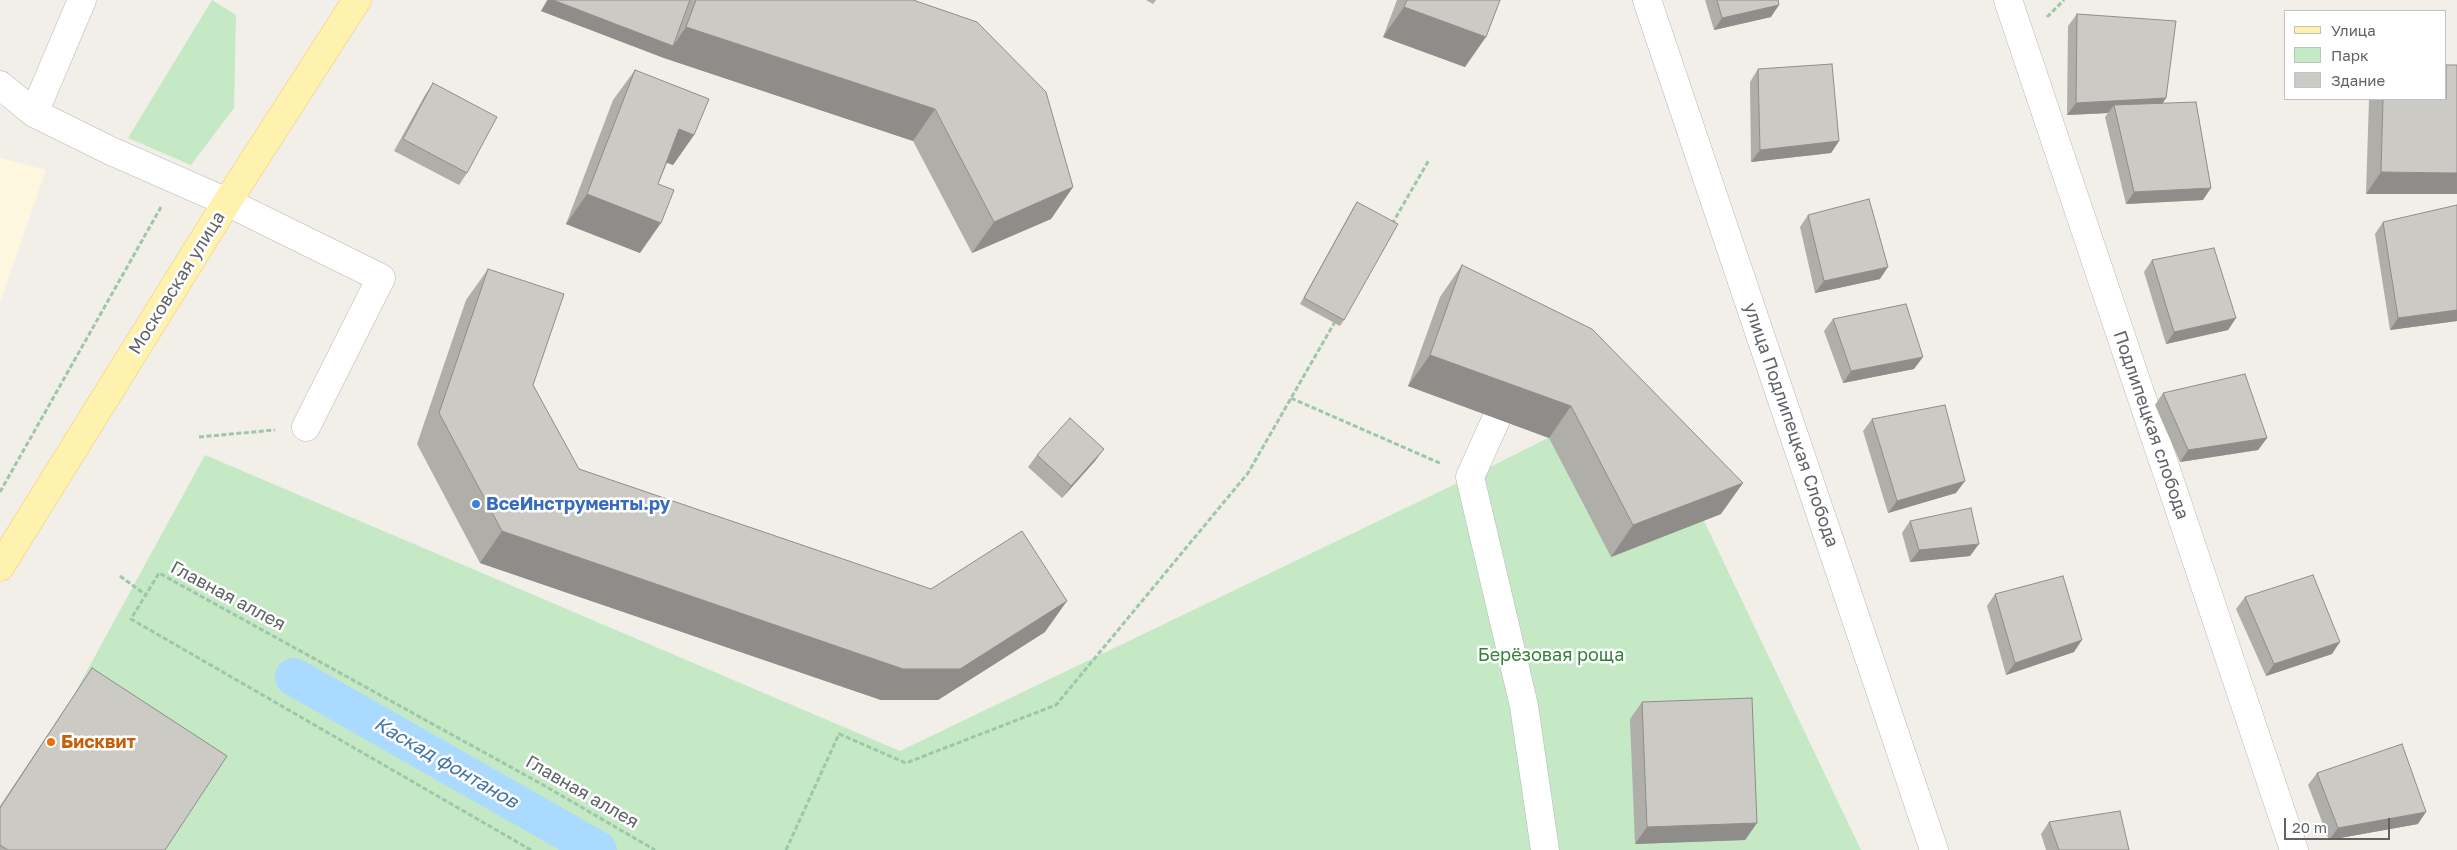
<!DOCTYPE html>
<meta charset="utf-8">
<style>
body{margin:0}
#map{position:relative;width:2457px;height:850px;overflow:hidden;background:#f1efe8;font-family:"Golos Text",sans-serif}
canvas{display:block}
.legend{position:absolute;left:2284px;top:10px;width:162px;height:90px;box-sizing:border-box;background:#fff;border:1px solid #bfc1c3;margin:0;padding:6px 9px;list-style:none;font-size:15px;color:#5f6368}
.legend li{display:flex;align-items:center;gap:10px;height:25px}
.legend b{width:25px;border:1px solid #bfc1c3}
.scale{position:absolute;left:2284px;top:818px;width:106px;height:22px;box-sizing:border-box;border:2px solid #5f6368;border-top:0;padding-left:6px;font-size:15px;line-height:18px;white-space:nowrap;color:#5f6368;-webkit-text-stroke:4px #fff;paint-order:stroke}
</style>
<div id="map">
<canvas width="2457" height="850"></canvas>
<ul class="legend">
<li><b style="height:6px;background:#fff2af"></b>Улица</li>
<li><b style="height:14px;background:#c5e8c5"></b>Парк</li>
<li><b style="height:14px;background:#cccac5"></b>Здание</li>
</ul>
<div class="scale">20 m</div>
</div>
<script>
const g = document.querySelector('canvas').getContext('2d');
g.lineJoin = 'round';
function paint(path, color) {
  g.fillStyle = color;
  g.fill(path, 'evenodd');
}
function toPath(rows) {
  const path = new Path2D();
  for (const r of rows) {
    path.moveTo(r[0], r[1]);
    for (let i = 2; i < r.length; i += 2) path.lineTo(r[i], r[i + 1]);
  }
  return path;
}
function strokePath(path, color, width, dash) {
  g.strokeStyle = color;
  g.lineWidth = width;
  g.lineCap = dash ? 'butt' : 'round';
  g.setLineDash(dash || []);
  g.stroke(path);
}
function drawText(font, color, halo, rows, align = 'center') {
  g.font = font + ' "Golos Text",sans-serif';
  g.lineWidth = 5;
  g.setLineDash([]);
  g.textBaseline = 'middle';
  g.strokeStyle = halo;
  g.fillStyle = color;
  for (const [text, x, y, turn = 0] of rows) {
    g.save();
    g.translate(x, y);
    g.rotate((+turn || 0) * Math.PI / 180);
    g.textAlign = isNaN(turn) ? turn : align;
    if (halo) g.strokeText(text, 0, 0);
    g.fillText(text, 0, 0);
    g.restore();
  }
}
const commercial = toPath([
 [0,158,46,170,0,303]
]);
const green = toPath([
 [212,0,236,15,234,108,191,165,128,138],
 [1642,391,1861,850,0,850,77,689,205,455,900,751,1470,477]
]);
const canal = toPath([
 [294,677,598,850]
]);
const path = toPath([
 [2047,17,2064,0],
 [1392,224,1429,160],
 [1291,398,1442,464],
 [199,437,275,430],
 [0,492,161,207],
 [120,576,146,595],
 [531,850,131,619,159,573,545,786,655,850],
 [786,850,839,734,906,763,1056,705,1248,473,1336,320]
]);
const minor = toPath([
 [1647,0,1934,850],
 [2008,0,2294,850],
 [0,85,34,113,111,151,227,202,381,278,306,427],
 [34,113,82,0],
 [1511,386,1470,477,1524,706,1545,850]
]);
const major = toPath([
 [0,567,227,202,357,0]
]);
const wall = toPath([
 [547,0,913,0,1073,187,1051,219,972,253,913,141,664,58,541,11],
 [1146,0,1156,0,1153,4],
 [1397,0,1500,0,1465,67,1383,37],
 [1705,0,1778,0,1771,17,1714,30],
 [2077,14,2166,98,2163,103,2203,200,2126,204,2105,117,2108,113,2067,115,2068,26],
 [1758,69,1839,141,1831,153,1751,162,1750,82],
 [635,70,694,135,673,165,667,163,658,184,640,253,566,224,613,100],
 [433,83,467,173,459,185,394,151,425,95],
 [2369,99,2446,99,2366,194],
 [1357,202,1344,320,1340,326,1300,304,1353,208],
 [1808,215,1880,279,1815,293,1800,227],
 [2383,222,2457,321,2390,330,2375,234],
 [2152,260,2236,318,2228,330,2166,344,2144,272],
 [1462,265,1721,514,1611,557,1549,438,1408,386,1440,297],
 [488,269,533,385,579,469,1045,632,938,700,881,700,480,563,417,444,466,300],
 [1833,319,1914,369,1843,383,1824,331],
 [2163,393,2267,438,2258,450,2180,462,2155,405],
 [1872,419,1956,493,1888,513,1863,431],
 [1037,455,1095,461,1062,498,1028,467],
 [1910,521,1970,556,1910,562,1902,533],
 [1995,594,2074,652,2006,675,1987,606],
 [2245,597,2332,654,2266,676,2236,609],
 [92,668,165,850,0,850,0,806],
 [1642,702,1757,823,1745,840,1635,844,1630,719],
 [2317,773,2418,824,2329,840,2308,785],
 [2049,822,2129,850,2046,850,2041,834]
]);
const shadedWall = toPath([
 [548,0,553,0,673,46,686,27,935,109,913,141,664,58,541,11],
 [1779,5,1771,17,1714,30,1722,18],
 [1404,7,1486,37,1465,67,1383,37],
 [2166,98,2158,110,2114,105,2108,113,2067,115,2076,103],
 [679,129,694,135,673,165,658,159],
 [1839,141,1831,153,1751,162,1760,150],
 [2381,172,2457,173,2457,194,2366,194],
 [1073,187,1051,219,972,253,994,222],
 [2211,188,2203,200,2126,204,2134,192],
 [587,194,661,223,640,253,566,224],
 [1888,267,1880,279,1815,293,1824,281],
 [2457,310,2457,321,2390,330,2398,318],
 [2236,318,2228,330,2166,344,2174,332],
 [1430,355,1571,406,1549,438,1408,386],
 [1923,357,1914,369,1843,383,1851,371],
 [2267,438,2258,450,2180,462,2188,450],
 [1104,449,1095,461,1062,498,1071,486],
 [1965,481,1956,493,1888,513,1897,501],
 [1743,483,1721,514,1611,557,1633,525],
 [502,531,903,669,1067,601,1045,632,938,700,881,700,480,563],
 [1979,544,1970,556,1910,562,1919,550],
 [2082,640,2074,652,2006,675,2015,663],
 [2340,642,2332,654,2266,676,2274,664],
 [2426,812,2418,824,2329,840,2338,828],
 [1757,823,1745,840,1635,844,1647,827]
]);
const building = toPath([
 [553,0,690,0,673,46,553,0],
 [696,0,913,0,977,22,1046,92,1073,187,994,222,935,109,686,27,696,0],
 [1407,0,1500,0,1486,37,1404,7,1407,0],
 [1717,0,1778,0,1779,5,1722,18,1717,0],
 [2077,14,2176,21,2166,98,2076,103,2077,14],
 [1832,64,1839,141,1760,150,1758,69,1832,64],
 [2446,65,2457,65,2457,173,2381,172,2383,99,2446,99,2446,65],
 [635,70,709,99,694,135,679,129,658,184,674,190,661,223,587,194,635,70],
 [433,83,497,117,467,173,403,139,433,83],
 [2196,102,2211,188,2134,192,2114,105,2196,102],
 [1869,199,1888,267,1824,281,1808,215,1869,199],
 [1357,202,1398,224,1344,320,1304,298,1357,202],
 [2457,205,2457,310,2398,318,2383,222,2457,205],
 [2214,248,2236,318,2174,332,2152,260,2214,248],
 [1462,265,1592,329,1743,483,1633,525,1571,406,1430,355,1462,265],
 [488,269,564,294,533,385,579,469,931,589,1022,531,1067,601,960,669,903,669,502,531,439,413,488,269],
 [1906,304,1923,357,1851,371,1833,319,1906,304],
 [2245,374,2267,438,2188,450,2163,393,2245,374],
 [1945,405,1965,481,1897,501,1872,419,1945,405],
 [1070,418,1104,449,1071,486,1037,455,1070,418],
 [1971,508,1979,544,1919,550,1910,521,1971,508],
 [2313,575,2340,642,2274,664,2245,597,2313,575],
 [2063,576,2082,640,2015,663,1995,594,2063,576],
 [92,668,227,756,165,850,8,850,0,845,0,808,92,668],
 [1752,698,1757,823,1647,827,1642,702,1752,698],
 [2402,744,2426,812,2338,828,2317,773,2402,744],
 [2120,811,2129,850,2059,850,2049,822,2120,811]
]);
const markers = [
 [476,504,5,"#3f7fe0"],
 [51,742,5,"#e8710a"]
];
const streetNames = [
 ["Московская улица",177,283,-58],
 ["улица Подлипецкая Слобода",1791,425,71],
 ["Подлипецкая слобода",2151,425,71],
 ["Главная аллея",228,596,28],
 ["Главная аллея",582,792,30]
];
const shopNames = [
 ["ВсеИнструменты.ру",486,504]
];
const parkNames = [
 ["Берёзовая роща",1551,655]
];
const foodNames = [
 ["Бисквит",61,742]
];
const waterNames = [
 ["Каскад фонтанов",446,763,30]
];
paint(commercial, '#fef7e0');
paint(green, '#c5e8c5');
strokePath(canal, '#aadaff', 38);
strokePath(minor, '#b5b8bc', 29);
strokePath(major, '#f2c960', 29);
strokePath(path, '#9cc7a9', 3, [5, 2.5]);
strokePath(minor, '#fff', 28);
strokePath(major, '#fff2af', 28);
paint(wall, '#afaea9');
paint(shadedWall, '#8f8d8a');
paint(building, '#cccac5');
strokePath(building, '#8f8d8a', 1);
for (const [x, y, r, color] of markers) {
  const dot = new Path2D();
  dot.arc(x, y, r, 0, 2 * Math.PI);
  g.fillStyle = color;
  g.fill(dot);
  strokePath(dot, '#fff', 2);
}
drawText('18px', '#5f6368', '#fff', streetNames);
drawText('bold 18px', '#366cbe', '#fff', shopNames, 'left');
drawText('18px', '#348238', '#fff', parkNames);
drawText('bold 18px', '#c56008', '#fff', foodNames, 'left');
drawText('italic 19px', '#4174aa', '#fff', waterNames);
</script>
